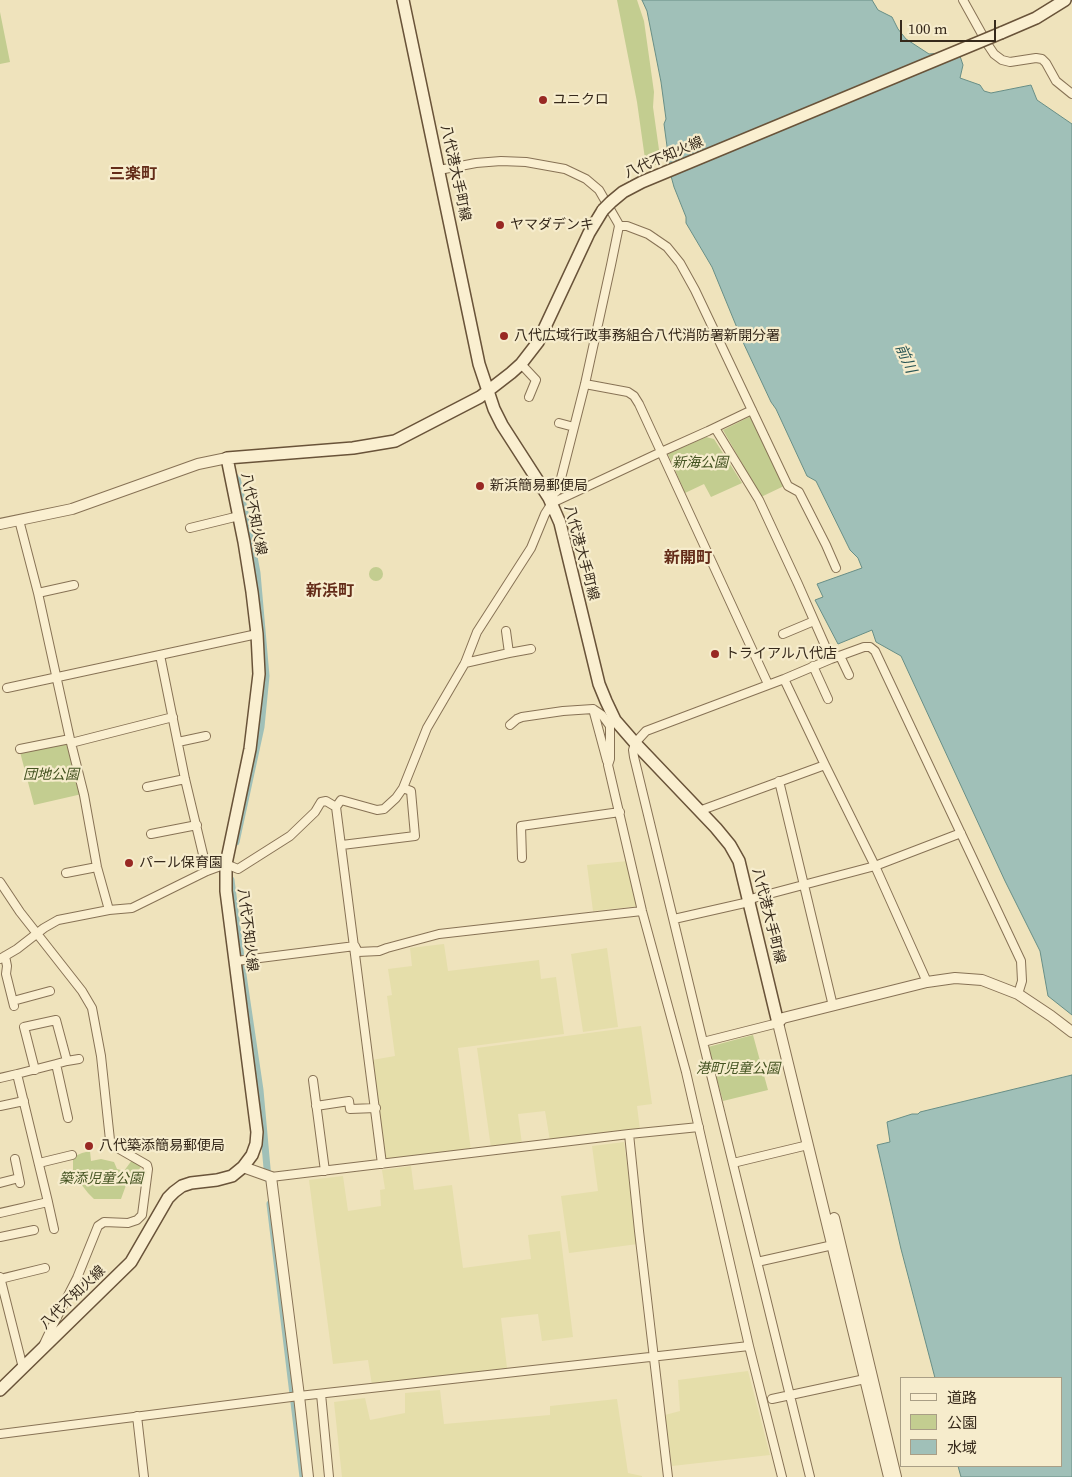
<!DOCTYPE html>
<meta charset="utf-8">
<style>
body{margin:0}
#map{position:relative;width:1072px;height:1477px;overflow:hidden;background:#efe3bc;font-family:"Source Serif 4","Noto Sans JP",serif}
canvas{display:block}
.legend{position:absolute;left:900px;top:1377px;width:162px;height:90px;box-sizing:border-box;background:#f6eccc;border:1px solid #a99e85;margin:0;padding:6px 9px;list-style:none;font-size:15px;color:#36291b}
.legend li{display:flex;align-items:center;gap:10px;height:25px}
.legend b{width:25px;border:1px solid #a99e85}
.scale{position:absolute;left:900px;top:20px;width:96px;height:22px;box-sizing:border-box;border:2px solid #36291b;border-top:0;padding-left:6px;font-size:15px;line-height:18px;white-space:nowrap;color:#36291b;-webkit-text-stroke:4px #f6eccc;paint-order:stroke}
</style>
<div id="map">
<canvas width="1072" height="1477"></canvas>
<ul class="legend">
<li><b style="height:6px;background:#faefd0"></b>道路</li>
<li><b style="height:14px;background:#c3cd90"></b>公園</li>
<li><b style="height:14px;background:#a0c0b8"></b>水域</li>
</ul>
<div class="scale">100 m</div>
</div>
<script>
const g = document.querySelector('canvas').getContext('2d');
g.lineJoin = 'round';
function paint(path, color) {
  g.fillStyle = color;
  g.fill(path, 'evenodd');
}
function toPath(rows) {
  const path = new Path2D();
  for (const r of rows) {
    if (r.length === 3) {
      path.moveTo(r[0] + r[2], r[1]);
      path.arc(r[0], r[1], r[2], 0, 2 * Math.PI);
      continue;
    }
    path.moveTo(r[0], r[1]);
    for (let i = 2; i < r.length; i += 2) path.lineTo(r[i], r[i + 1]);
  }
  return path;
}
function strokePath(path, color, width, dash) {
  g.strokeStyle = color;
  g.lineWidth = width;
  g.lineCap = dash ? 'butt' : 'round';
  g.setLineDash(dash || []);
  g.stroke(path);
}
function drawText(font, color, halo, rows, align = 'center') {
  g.font = font + ' "Source Serif 4","Noto Sans JP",serif';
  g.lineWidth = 4.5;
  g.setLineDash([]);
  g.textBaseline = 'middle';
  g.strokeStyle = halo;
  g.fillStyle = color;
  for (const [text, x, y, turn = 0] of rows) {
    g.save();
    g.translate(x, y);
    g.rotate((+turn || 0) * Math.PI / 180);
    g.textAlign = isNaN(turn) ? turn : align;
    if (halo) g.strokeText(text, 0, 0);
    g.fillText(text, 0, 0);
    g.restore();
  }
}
const farmland = toPath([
 [628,861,639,906,593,911,587,865],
 [444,944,448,971,539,960,541,979,556,977,564,1034,458,1048,471,1151,385,1162,372,1060,395,1056,387,996,392,995,388,969,412,966,410,948],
 [607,948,618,1027,583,1032,571,954],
 [641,1026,652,1104,637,1106,640,1130,550,1141,545,1111,518,1114,522,1144,491,1148,477,1048],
 [624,1142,638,1244,569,1253,561,1196,598,1191,592,1146],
 [411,1166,414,1190,452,1185,463,1268,531,1259,528,1235,560,1231,573,1337,542,1341,538,1314,501,1318,507,1368,372,1385,368,1360,333,1364,309,1180,343,1176,348,1211,381,1206,380,1190,385,1189,382,1170],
 [748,1371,770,1455,672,1466,665,1415,680,1411,678,1380],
 [440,1390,444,1424,550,1415,550,1406,617,1399,628,1473,642,1476,642,1477,342,1477,334,1402,365,1398,370,1420,405,1413,405,1393]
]);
const green = toPath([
 [617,0,637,0,644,21,654,92,653,107,661,164,646,166,637,102],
 [0,12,10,62,0,64],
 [751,416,784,486,761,497,723,430],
 [706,437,714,439,742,483,711,497,704,484,685,493,668,454],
 [376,574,7],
 [67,744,82,794,34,805,20,752],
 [753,1035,768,1090,723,1101,708,1047],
 [90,1151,91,1161,101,1159,114,1162,117,1169,124,1171,132,1160,143,1164,135,1175,129,1177,121,1199,94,1199,88,1193,81,1184,73,1170,73,1157,82,1153]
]);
const water = toPath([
 [642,0,872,0,878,10,892,17,898,29,906,39,929,54,942,53,960,56,963,65,960,78,980,85,984,91,991,93,1031,85,1037,100,1072,124,1072,1015,1048,996,1040,951,1005,881,901,656,876,642,872,630,838,644,815,600,823,597,817,584,862,568,858,558,850,550,816,481,807,476,776,409,771,402,742,340,712,267,686,223,686,217,674,187,671,176,664,124,666,119,661,82,647,11,642,0],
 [1072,1075,1072,1477,961,1477,958,1466,1061,1466,1061,1378,935,1378,901,1249,877,1145,890,1142,887,1122,912,1114,918,1114,920,1112,1072,1075]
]);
const canal = toPath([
 [236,842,261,727,266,676,257,573,249,530,237,478],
 [231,880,241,958],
 [242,968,260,1090,268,1179],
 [270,1204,303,1477]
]);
const minor = toPath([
 [963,0,988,45,994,54,1002,60,1010,62,1036,58,1042,59,1046,63,1056,81,1072,94],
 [439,170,476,163,501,161,526,162,565,169,586,179,599,190,618,223,619,226,611,265,585,384,570,443,558,490,549,498],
 [619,226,627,226,648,234,667,247,680,263,695,290,786,482,788,486,799,492,826,545,836,568],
 [521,364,536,380,529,397],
 [585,384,628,392,634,396,639,404,768,684],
 [559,423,574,427],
 [715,428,759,500,798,584,831,659],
 [19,520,38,593,70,739,84,795,97,867,109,910],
 [190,528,239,516],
 [38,593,74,585],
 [506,631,509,653],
 [783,634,814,621],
 [160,655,185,779,207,871],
 [840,656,849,675],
 [465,663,509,653,531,649],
 [813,666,828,699],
 [784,679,825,765,875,866,927,982],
 [7,688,257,634],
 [615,720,611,722,610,726,610,759,608,765,642,911,686,1072,749,1346,782,1477],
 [510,725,517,719,522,717,563,711,593,709],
 [178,742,206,736],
 [71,743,173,717],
 [20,749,70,739],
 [607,761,593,709,602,715,610,726],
 [779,781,833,1006],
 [147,787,185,779],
 [699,811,825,765],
 [151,834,197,825],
 [342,845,415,836,411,791,403,788],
 [522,858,521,826,620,812],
 [66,873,97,867],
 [0,882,20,912,82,991,92,1008,101,1056,110,1140,114,1146,147,1165,148,1169,142,1215,137,1220,128,1223,104,1222,98,1226,77,1278,53,1325,44,1344],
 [674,919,749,902,754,898,875,866,961,833],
 [355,946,358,952,379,951,387,948,439,934,642,911],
 [5,956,7,966,6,974,14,1006],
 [0,959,17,949,44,928,58,920,109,910,132,908,207,871,226,864,238,869,290,836,315,812,321,802,326,801,336,807],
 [236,961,355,946],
 [13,1001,50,991],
 [703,1042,778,1023],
 [67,1061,79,1059],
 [35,1070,24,1027,56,1020,67,1061,56,1064],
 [0,1078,17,1074],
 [313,1080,325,1171],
 [0,1106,24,1101],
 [316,1106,349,1101,350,1109,376,1108],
 [629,1134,639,1231,668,1477],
 [15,1159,19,1178],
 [39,1163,72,1155],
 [733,1163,808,1145],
 [382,1164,336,807,341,800,377,810,384,809,396,798,403,788,427,728,465,663,477,632,531,548,545,514,552,503,661,452,708,431,752,410],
 [271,1177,629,1134,699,1127],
 [0,1183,19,1178,20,1183],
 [48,1202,17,1074,56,1064,68,1118],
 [0,1213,48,1202,54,1229],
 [0,1237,34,1230],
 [757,1262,833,1245],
 [0,1277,23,1368],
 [0,1279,45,1268],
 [321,1394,329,1477],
 [772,1399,865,1379],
 [137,1416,144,1477],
 [0,1434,299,1396,749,1346],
 [810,1477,703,1042,634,757,633,750,635,743,646,731,784,679,831,659,864,647,870,647,875,651,1021,961,1022,981,1018,994]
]);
const tertiary = toPath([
 [0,524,72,509,198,464,227,458],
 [243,1167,271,1177,299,1396,308,1477],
 [834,1218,896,1477],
 [889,1477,778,1023,783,1018,927,982,955,978,982,980,1018,994,1051,1016,1072,1032]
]);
const secondary = toPath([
 [403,0,479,364,494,409,502,425,549,498,560,523,599,684,606,701,615,720,635,743,716,828,730,845,739,861,778,1023],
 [1001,33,1036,18,1065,0],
 [0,1390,131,1262,168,1198,174,1192,182,1186,191,1183,217,1180,232,1176,243,1167,252,1155,256,1144,257,1132,226,891,226,864,250,749,259,674,257,634,252,592,244,542,227,458,353,448,395,441,480,397,511,373,521,364,538,342,589,233,603,210]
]);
const secondaryBridge = toPath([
 [603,210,611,202,623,192,642,182,1001,33]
]);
const markers = [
 [543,100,5,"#982823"],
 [500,225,5,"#982823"],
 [504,336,5,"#982823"],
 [480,486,5,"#982823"],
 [715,654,5,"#982823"],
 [129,863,5,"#982823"],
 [89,1146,5,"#982823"]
];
const poiNames = [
 ["ユニクロ",553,100],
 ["ヤマダデンキ",510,225],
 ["八代広域行政事務組合八代消防署新開分署",514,336],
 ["新浜簡易郵便局",490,486],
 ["トライアル八代店",725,654],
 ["パール保育園",139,863],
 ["八代築添簡易郵便局",99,1146]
];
const streetNames = [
 ["八代不知火線",664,158,-23],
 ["八代港大手町線",455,173,78],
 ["八代不知火線",253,514,79],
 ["八代港大手町線",581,553,75],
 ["八代港大手町線",768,916,76],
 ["八代不知火線",247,930,83],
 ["八代不知火線",73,1298,-44]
];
const parkNames = [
 ["新海公園",700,463],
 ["団地公園",51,775],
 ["港町児童公園",738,1069],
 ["築添児童公園",101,1179]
];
const waterNames = [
 ["前川",905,359,66]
];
const quarterNames = [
 ["三楽町",133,175],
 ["新開町",688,559],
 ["新浜町",330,592]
];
paint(farmland, '#e5deaa');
paint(green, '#c3cd90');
paint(water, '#a0c0b8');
strokePath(water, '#688e86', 1);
strokePath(canal, '#a0c0b8', 7);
strokePath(minor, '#877255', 10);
strokePath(tertiary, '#877255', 12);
strokePath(secondary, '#695339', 14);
strokePath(minor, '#faefd0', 8);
strokePath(tertiary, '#faefd0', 10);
strokePath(secondary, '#faefd0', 11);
strokePath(secondaryBridge, '#695339', 14, []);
strokePath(secondaryBridge, '#faefd0', 11);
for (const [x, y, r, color] of markers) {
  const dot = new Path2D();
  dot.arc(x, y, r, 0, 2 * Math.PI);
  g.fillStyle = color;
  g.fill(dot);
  strokePath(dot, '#f6eccc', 2);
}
drawText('14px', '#36291b', '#f6eccc', poiNames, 'left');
drawText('14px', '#36291b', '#f6eccc', streetNames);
drawText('italic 14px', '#445321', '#f6eccc', parkNames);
drawText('italic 15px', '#295656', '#f6eccc', waterNames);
drawText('bold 16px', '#642c19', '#f6eccc', quarterNames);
</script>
